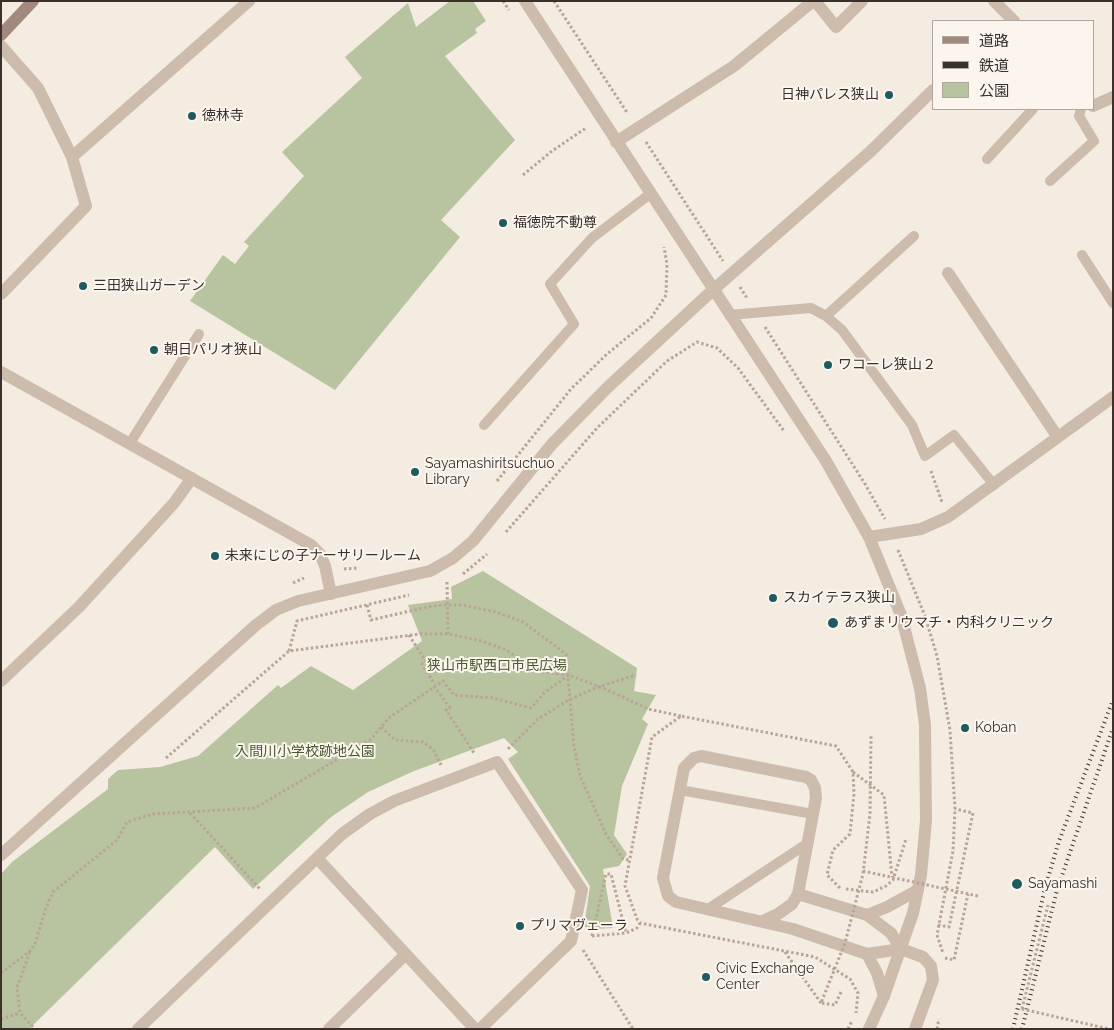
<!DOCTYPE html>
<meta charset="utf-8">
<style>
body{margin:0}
#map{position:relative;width:1114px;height:1030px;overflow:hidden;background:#f4ebe1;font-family:Raleway,"Noto Sans JP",sans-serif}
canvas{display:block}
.frame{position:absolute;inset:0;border:2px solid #3b302b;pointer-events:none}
.legend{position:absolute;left:932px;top:20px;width:162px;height:90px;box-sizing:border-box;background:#fbf5ee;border:1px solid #aea6a0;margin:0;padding:6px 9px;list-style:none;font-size:15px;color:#3b302b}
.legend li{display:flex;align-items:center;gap:10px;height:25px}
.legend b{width:25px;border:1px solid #aea6a0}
</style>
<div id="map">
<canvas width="1114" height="1030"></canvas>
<div class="frame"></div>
<ul class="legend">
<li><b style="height:6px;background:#a18a7d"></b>道路</li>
<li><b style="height:6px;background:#3b302b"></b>鉄道</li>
<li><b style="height:14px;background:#b8c4a0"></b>公園</li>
</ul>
</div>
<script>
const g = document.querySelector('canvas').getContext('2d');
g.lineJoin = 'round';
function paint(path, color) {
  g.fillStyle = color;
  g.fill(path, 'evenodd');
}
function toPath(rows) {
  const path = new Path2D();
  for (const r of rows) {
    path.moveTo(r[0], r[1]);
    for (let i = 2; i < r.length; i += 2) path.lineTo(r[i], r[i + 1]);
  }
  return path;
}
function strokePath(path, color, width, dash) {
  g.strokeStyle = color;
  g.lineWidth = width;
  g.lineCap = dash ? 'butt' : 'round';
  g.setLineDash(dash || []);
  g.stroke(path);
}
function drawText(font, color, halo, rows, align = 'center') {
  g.font = font + ' Raleway,"Noto Sans JP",sans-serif';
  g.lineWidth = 4;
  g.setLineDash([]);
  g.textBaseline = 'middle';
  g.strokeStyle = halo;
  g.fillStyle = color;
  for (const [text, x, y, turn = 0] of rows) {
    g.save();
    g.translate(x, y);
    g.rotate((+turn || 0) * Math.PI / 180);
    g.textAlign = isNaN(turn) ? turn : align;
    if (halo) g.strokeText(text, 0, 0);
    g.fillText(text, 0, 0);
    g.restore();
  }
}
const green = toPath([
 [450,1,473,1,486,21,475,29,477,33,445,56,515,140,441,220,460,237,335,390,190,301,223,255,235,264,249,246,244,242,304,176,282,152,362,78,345,57,408,3,416,27],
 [483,571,637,668,634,691,656,695,642,719,648,724,622,786,614,835,627,854,619,866,603,869,613,928,596,929,584,927,590,886,508,759,518,752,504,738,414,771,368,792,331,817,253,889,215,847,29,1029,1,1029,1,874,12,862,108,789,108,779,118,770,160,767,198,756,278,685,281,688,311,666,353,690,422,641,408,605,452,599,451,587]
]);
const path = toPath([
 [503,1,509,10],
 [554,1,628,114],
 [646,142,723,261],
 [523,175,552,151,586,128],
 [740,287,747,298],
 [765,327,865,484,885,519],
 [931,471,942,502],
 [497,481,571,389,607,354,651,318,666,295,667,264,664,247],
 [506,532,597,428,667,361,697,342,717,348,738,368,784,431],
 [898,550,925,616,937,656,950,730,955,809,953,851,937,935,943,953],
 [344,569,359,568],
 [463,574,487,554],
 [447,582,448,634],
 [293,583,304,578],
 [367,605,371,620,432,606,447,605,462,605,496,612,523,622,566,654,574,746,580,776,606,834,623,859,630,860],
 [409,635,426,662,422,664,435,685],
 [289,651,297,621,409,595],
 [434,686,450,708,446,710,474,753],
 [381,727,395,740,423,742,433,749,441,765],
 [166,758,289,651,420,634,448,634,482,641,506,650,542,672,569,675,610,691,648,709,681,716],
 [853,772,884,795,892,877],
 [190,813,260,889],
 [840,888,827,875,833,850,850,834,854,794,853,772,836,746,681,716,652,737,625,886,637,919,640,923,815,957,850,979,858,993,856,1013],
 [846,889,873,892,886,886,893,880,906,839],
 [938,925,949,927,973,813,955,809],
 [592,936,606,874,611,874,626,933],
 [592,936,626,933,637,928,640,923],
 [583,950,633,1029],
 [30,952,17,987,20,1013,35,1029],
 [785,952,821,1003],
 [945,958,954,960,968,894],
 [1,973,30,951,35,944,45,910,53,892,117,840,127,822,152,814,255,808,370,740,390,717,443,681,454,695,493,698,531,708,544,693,569,675],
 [1022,1009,1048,905],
 [1,1019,20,1013],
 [848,1029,852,1021],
 [937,1029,939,1019]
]);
const service = toPath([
 [987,159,1033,109],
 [1050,181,1094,141,1079,116,1081,109],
 [1082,255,1113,303],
 [729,315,811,308,826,316,842,330,912,425,925,456,954,435,994,485],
 [826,316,914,236],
 [484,425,574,324,550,284,592,238,650,194],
 [130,443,199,334],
 [680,790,813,814],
 [708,909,808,843]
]);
const minor = toPath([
 [815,1,836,27,862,1],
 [994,1,1014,21],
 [1,46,38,88,72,157],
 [1093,106,1113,97],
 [616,142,734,66,813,1],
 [948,273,1057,436],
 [713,290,871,151,933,90],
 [1,294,86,206,72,157,249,1],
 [1,372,311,545,320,554,325,566,331,594],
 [869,537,921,529,948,517,1113,397],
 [1,681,79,607,174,503,192,478],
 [317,858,475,1029],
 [798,894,867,915,891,933,901,949],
 [867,915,887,907,918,890],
 [763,921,778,914,792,904,798,894,816,798,815,788,811,780,806,777,701,756,694,758,684,768,663,878,668,896,676,902,793,929,867,954,901,949,923,957,931,966,933,980,915,1029],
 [867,954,877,973,884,996],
 [138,1029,342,834,370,814,394,801,497,762,582,890,571,941,480,1029],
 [329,1029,406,954]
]);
const tertiary = toPath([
 [525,1,826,461,869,537,901,615,920,688,925,725,926,820,921,875,913,913,884,996,869,1029],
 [1,855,256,625,276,610,298,601,430,571,453,558,473,541,552,444,608,387,713,290]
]);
const secondary = toPath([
 [1,35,33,1]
]);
const rail = toPath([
 [1013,1029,1045,888,1059,841,1113,700],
 [1022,1029,1057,890,1113,728]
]);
const pathBridge = toPath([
 [508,749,538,719,567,701,595,688,636,675],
 [863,871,978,896],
 [841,992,835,1005,821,1003,845,943,863,874,870,814,871,736],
 [1022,1009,1109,1029]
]);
const markers = [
 [889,95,5,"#1f5a5e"],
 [192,116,5,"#1f5a5e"],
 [503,223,5,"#1f5a5e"],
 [83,286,5,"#1f5a5e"],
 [154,350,5,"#1f5a5e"],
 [828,365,5,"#1f5a5e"],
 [415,472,5,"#1f5a5e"],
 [215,556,5,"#1f5a5e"],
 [773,598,5,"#1f5a5e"],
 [833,623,6,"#1f5a5e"],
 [965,728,5,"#1f5a5e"],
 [1017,884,6,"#1f5a5e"],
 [520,926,5,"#1f5a5e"],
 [706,977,5,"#1f5a5e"]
];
const poiNames = [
 ["日神パレス狭山",879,95,"right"],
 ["徳林寺",202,116],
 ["福徳院不動尊",513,223],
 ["三田狭山ガーデン",93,286],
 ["朝日パリオ狭山",164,350],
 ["ワコーレ狭山２",838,365],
 ["Sayamashiritsuchuo",425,464],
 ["Library",425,480],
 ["未来にじの子ナーサリールーム",225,556],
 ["スカイテラス狭山",783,598],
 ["あずまリウマチ・内科クリニック",844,623],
 ["Koban",975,728],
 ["Sayamashi",1028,884],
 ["プリマヴェーラ",530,926],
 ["Civic Exchange",716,969],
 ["Center",716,985]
];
const parkNames = [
 ["狭山市駅西口市民広場",497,666],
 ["入間川小学校跡地公園",305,752]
];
paint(green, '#b8c4a0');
strokePath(path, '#b9a596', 3, [2.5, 2.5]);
strokePath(service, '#cdbbac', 10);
strokePath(minor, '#cdbbac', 12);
strokePath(tertiary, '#cdbbac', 12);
strokePath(secondary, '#a18a7d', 12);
strokePath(rail, '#3b302b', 4, [1, 4]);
strokePath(pathBridge, '#b9a596', 3, [2.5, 2.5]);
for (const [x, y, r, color] of markers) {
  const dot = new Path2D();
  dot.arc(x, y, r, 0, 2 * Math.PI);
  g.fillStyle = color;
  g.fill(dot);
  strokePath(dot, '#fbf5ee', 2);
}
drawText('14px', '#3b302b', '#fbf5ee', poiNames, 'left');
drawText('14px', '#4a5a2e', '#fbf5ee', parkNames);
</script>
